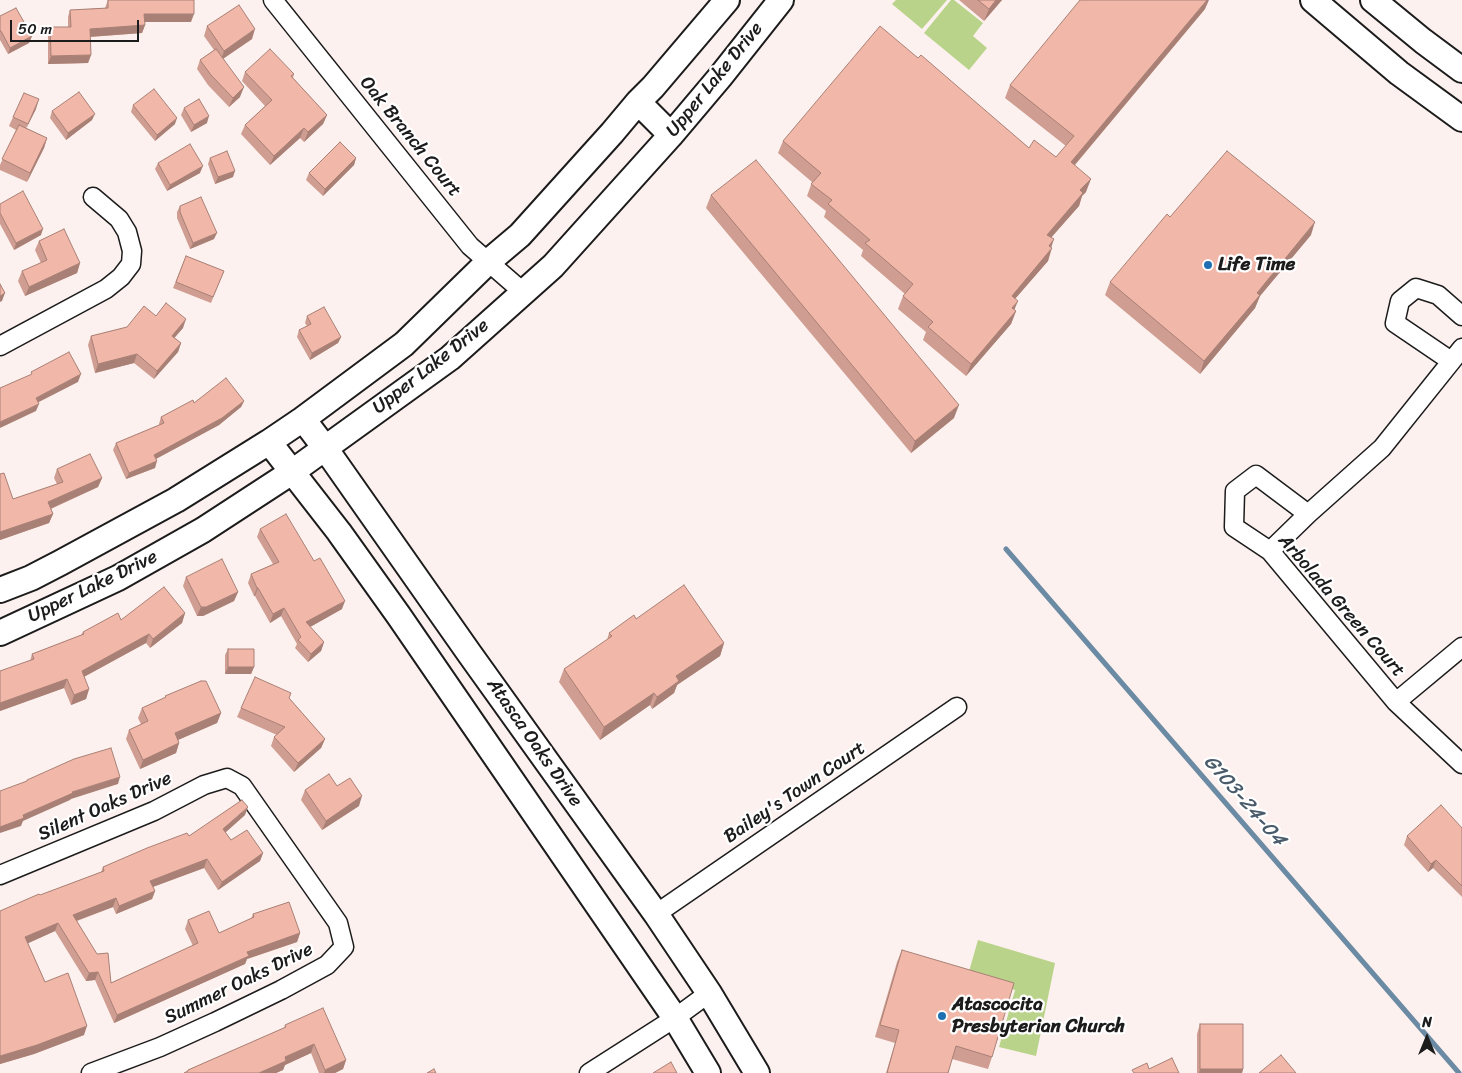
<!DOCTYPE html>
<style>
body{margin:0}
#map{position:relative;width:1462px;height:1073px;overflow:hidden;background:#fcf1ee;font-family:Sriracha,sans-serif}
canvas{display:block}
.north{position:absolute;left:1402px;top:1013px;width:50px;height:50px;-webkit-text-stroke:4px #fff;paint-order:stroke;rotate:0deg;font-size:14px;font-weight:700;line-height:20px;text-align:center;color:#1c1c1c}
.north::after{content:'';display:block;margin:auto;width:18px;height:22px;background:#1c1c1c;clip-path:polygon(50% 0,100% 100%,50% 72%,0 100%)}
.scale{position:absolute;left:10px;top:20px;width:129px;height:22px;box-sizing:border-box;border:2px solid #1c1c1c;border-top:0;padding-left:6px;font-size:15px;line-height:18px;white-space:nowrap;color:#1c1c1c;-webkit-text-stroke:4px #fff;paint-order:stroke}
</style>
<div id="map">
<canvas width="1462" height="1073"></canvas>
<div class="north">N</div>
<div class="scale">50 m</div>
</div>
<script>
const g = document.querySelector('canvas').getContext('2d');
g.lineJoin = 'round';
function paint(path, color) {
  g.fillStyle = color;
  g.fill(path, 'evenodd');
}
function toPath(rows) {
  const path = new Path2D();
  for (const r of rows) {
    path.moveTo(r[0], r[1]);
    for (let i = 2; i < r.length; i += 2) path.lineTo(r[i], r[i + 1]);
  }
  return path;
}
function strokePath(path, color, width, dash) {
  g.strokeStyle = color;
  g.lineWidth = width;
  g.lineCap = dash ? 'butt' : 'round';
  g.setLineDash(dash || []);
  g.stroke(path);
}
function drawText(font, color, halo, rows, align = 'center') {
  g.font = font + ' Sriracha,sans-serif';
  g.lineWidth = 4.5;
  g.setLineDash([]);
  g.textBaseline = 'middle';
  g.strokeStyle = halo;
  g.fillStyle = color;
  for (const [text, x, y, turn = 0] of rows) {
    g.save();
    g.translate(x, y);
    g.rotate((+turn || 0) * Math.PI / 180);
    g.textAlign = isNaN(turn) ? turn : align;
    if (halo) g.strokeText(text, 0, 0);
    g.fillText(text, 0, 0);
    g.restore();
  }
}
const green = toPath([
 [896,0,947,0,922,29,892,4],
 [951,0,954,0,983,23,973,36,987,48,969,70,924,33],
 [978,940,1055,963,1036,1056,999,1047,1015,990,968,975]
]);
const stream = toPath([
 [1006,549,1459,1073]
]);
const street = toPath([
 [273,0,470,246,523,292],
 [0,346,106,289,121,277,131,264,132,251,127,232,119,219,93,197],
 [1451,361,1395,323,1400,301,1416,288,1438,295,1462,316],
 [1308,514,1256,475,1235,491,1234,527,1270,551,1396,702,1462,764],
 [1270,551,1308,514,1382,448,1462,348],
 [1396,702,1462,647],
 [0,875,154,811,204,785,227,778,242,786,338,923,344,947,327,965,281,990,215,1022,160,1047,91,1073],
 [656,914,957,707],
 [589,1073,675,1018,709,993]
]);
const secondary = toPath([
 [1313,0,1399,73,1462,119],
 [1373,0,1423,41,1462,70],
 [638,102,671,135],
 [303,419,325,448,469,653,656,914,709,993,757,1073],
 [269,442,339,532,399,616,675,1018,708,1073],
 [0,590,31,578,60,563,176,500,269,442,303,419,404,344,488,262,520,235,612,133,638,102,653,87,727,0],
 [0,633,118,578,203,530,292,472,450,358,553,266,671,135,720,77,781,0]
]);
const wall = toPath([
 [108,0,191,22,144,22,145,25,142,33,90,37,91,55,88,63,48,64,48,35,50,27,68,27,68,17,70,10,105,8],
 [959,0,1002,0,984,21],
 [1205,9,1075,165,1086,192,1082,196,1079,206,1051,237,1051,247,1048,261,1015,299,1014,310,1016,311,1011,324,966,376,923,340,926,332,898,309,903,296,905,294,861,256,863,250,824,217,826,211,807,196,812,182,778,153,783,141,918,58,1029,148,1056,157,1066,146,1005,98,1010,85],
 [0,16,32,36,29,43,8,54,0,40],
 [207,26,252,39,223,59,240,97,229,107,208,85,197,69,200,60,214,50,204,36],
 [245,72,294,74,293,78,327,115,323,124,304,142,300,138,270,165,241,134,245,125,265,106,242,81],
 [133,105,175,124,155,141,131,112],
 [184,108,207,123,191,132,181,115],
 [36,109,26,128,47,138,44,148,27,182,0,170,0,165,16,130,9,126,13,117],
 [52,111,92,120,66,140,50,118],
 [210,158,233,177,215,184,208,164],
 [356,158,354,165,323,196,306,180,309,173],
 [158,163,200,173,167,191,155,169],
 [711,195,954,418,911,453,706,208],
 [0,204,41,235,14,250,0,224],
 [180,206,214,239,190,249,177,218,177,212],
 [1170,217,1311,235,1260,296,1255,308,1200,374,1105,295,1110,282],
 [39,241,80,263,77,273,25,296,18,281,22,271,41,263,35,250],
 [186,256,224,271,211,303,173,288],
 [156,316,183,328,174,338,181,343,178,352,154,379,134,363,95,373,88,345,91,336,127,327],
 [307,316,341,337,338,343,310,360,297,337,299,330,307,326,305,323],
 [244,401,241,407,219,425,156,459,155,468,126,479,113,450,116,443,159,425,159,424,161,417,194,403],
 [57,469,102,478,98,487,51,509,53,514,49,523,0,540,0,474,13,499,57,484,54,478],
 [260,529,342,609,310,627,324,642,321,651,308,662,295,648,297,644,281,616,270,623,255,596,254,596,248,583,251,574,273,564,257,537],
 [186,577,238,592,234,601,203,616,197,616,183,586],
 [185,613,182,623,150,648,146,643,84,677,89,689,86,699,71,705,64,688,0,711,0,671,30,661,32,654,81,635,83,632,121,620],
 [636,619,724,643,720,656,677,685,674,693,652,709,650,705,600,740,559,682,564,669,607,640,609,633],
 [228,649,254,667,251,674,225,674,225,655],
 [165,696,221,713,217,723,178,740,179,743,176,753,140,769,126,739,129,730,141,724,138,718,142,708,165,698],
 [289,698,325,739,321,748,294,772,271,746,274,737,277,735,237,717,241,708],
 [337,786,359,806,322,830,301,800,305,790],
 [245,815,225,833,231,840,263,853,260,861,218,890,204,868,153,887,155,891,152,899,116,914,113,907,77,921,111,983,193,946,185,929,188,920,219,933,251,919,253,914,300,933,297,942,247,959,245,964,114,1023,95,980,86,981,55,931,28,943,45,982,84,1035,34,1054,0,1064,0,911,101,872,103,867],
 [1462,828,1462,897,1433,868,1428,872,1404,845,1407,836],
 [902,950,992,1057,988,1069,952,1059,948,1073,886,1073,895,1043,875,1037,897,962],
 [1200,1024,1243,1069,1242,1073,1197,1073,1197,1034],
 [285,1025,346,1060,343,1069,335,1073,319,1073,311,1053,285,1065,283,1070,276,1073,184,1073,187,1072,188,1070,284,1028]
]);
const shadedWall = toPath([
 [996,0,1002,0,984,21,989,9],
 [1207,0,1209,0,1205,9,1067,174,1071,162],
 [144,14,194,14,191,22,141,22],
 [145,25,142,33,87,37,90,29],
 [255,29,252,39,221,60,224,51],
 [32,36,29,43,8,54,10,48],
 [91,55,88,63,48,64,51,56],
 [244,87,240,97,229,107,233,98],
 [39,99,36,109,24,133,28,124],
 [95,114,92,120,66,140,68,133],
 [327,115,323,124,304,142,308,132],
 [209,116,207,123,191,132,194,125],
 [177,118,175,124,155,141,157,135],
 [304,128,300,138,270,165,274,156],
 [47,138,44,148,27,182,30,173],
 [356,158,354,165,323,196,325,189],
 [203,166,200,173,167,191,170,185],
 [235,171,233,177,215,184,218,177],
 [1091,179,1086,192,1082,196,1079,206,1043,247,1047,235,1080,190],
 [1315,222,1311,235,1260,296,1255,308,1200,374,1204,361,1257,293],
 [43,229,41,235,14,250,16,243],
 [217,233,214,239,190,249,193,243],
 [1054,239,1050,251,1052,248,1048,261,1007,308,1012,296],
 [80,263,77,273,25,296,29,287],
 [5,293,2,301,0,302,0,296],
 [1018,301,1013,313,1012,308],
 [1016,311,1011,324,966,376,971,364],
 [186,319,183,328,169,344,172,336],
 [341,337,338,343,310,360,312,353],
 [181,343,178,352,154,379,157,371],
 [137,354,134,363,95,373,98,364],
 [81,374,78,382,33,405,36,398],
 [244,401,241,407,219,425,152,461,154,455],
 [39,404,36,411,0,428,0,422],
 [959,405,954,418,911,453,915,441],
 [157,461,155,468,126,479,129,473],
 [102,478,98,487,45,511,48,502],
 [53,514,49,523,0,540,0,532],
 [257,588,258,588,255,596,254,596],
 [238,592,234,601,203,616,197,616,201,607],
 [345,601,342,609,303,631,306,622],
 [284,608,281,616,270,623,273,614],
 [185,613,182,623,150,648,153,639],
 [149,634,146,643,78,680,82,671],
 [324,642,321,651,308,662,311,654],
 [724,643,720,656,677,685,674,693,652,709,657,697,676,676],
 [228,667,254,667,251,674,225,674],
 [67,679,64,688,0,711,0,703],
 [89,689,86,699,71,705,74,695],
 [654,693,650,705,600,740,604,727],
 [221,713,217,723,171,743,175,733],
 [325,739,321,748,294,772,298,763],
 [179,743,176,753,140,769,143,760],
 [120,777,118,784,71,799,70,800,23,821,21,826,0,833,0,827,23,815,72,792],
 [362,796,359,806,322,830,326,821],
 [248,807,245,815,219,838,223,829],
 [263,853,260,861,218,890,222,882],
 [207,859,204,868,147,889,150,881],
 [1436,860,1433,868,1428,872,1431,864],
 [155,891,152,899,116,914,119,906],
 [116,898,113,907,70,923,73,915],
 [58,923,55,931,22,946,25,937],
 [300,933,297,942,247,959,245,964,114,1023,117,1015,247,952],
 [98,972,95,980,86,981,89,973],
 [87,1026,84,1035,34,1054,0,1064,0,1056],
 [314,1044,311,1053,285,1065,283,1070,276,1073,259,1073,285,1057],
 [346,1060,343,1069,335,1073,324,1073,325,1070],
 [1200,1069,1243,1069,1242,1073,1199,1073]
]);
const building = toPath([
 [108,0,194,0,194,14,144,14,145,25,90,29,91,55,51,56,50,27,71,27,70,10,108,8,108,0],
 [978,0,996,0,989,9,978,0],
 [1080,0,1207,0,1071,162,1091,179,1080,190,1083,193,1047,235,1054,239,1049,246,1052,248,1012,296,1018,301,1012,308,1016,311,971,364,928,327,933,322,903,296,913,284,865,243,870,240,828,204,832,200,811,184,821,173,783,141,880,26,918,58,921,55,1029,148,1034,140,1056,157,1074,136,1010,85,1080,0],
 [239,5,255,29,224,51,207,26,239,5],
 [16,8,32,36,10,48,1,31,0,31,0,16,16,8],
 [216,49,244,87,233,98,211,75,200,60,216,49],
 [270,49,294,74,291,76,327,115,308,132,304,128,274,156,245,125,272,100,245,72,270,49],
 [154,89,177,118,157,135,133,105,154,89],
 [79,92,95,114,68,133,52,111,79,92],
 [24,93,39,99,28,124,13,117,24,93],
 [199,99,209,116,194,125,184,108,199,99],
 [19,125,47,138,30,173,2,159,19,125],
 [340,142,356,158,325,189,309,173,340,142],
 [190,144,203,166,170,185,158,163,190,144],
 [227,151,235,171,218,177,210,158,227,151],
 [1227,151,1315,222,1257,293,1260,295,1204,361,1110,282,1167,214,1170,217,1227,151],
 [756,160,959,405,915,441,711,195,756,160],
 [23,191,43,229,16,243,0,213,0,204,23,191],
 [201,197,217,233,193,243,180,212,180,206,201,197],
 [64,229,80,263,29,287,22,271,47,260,39,241,64,229],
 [186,256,224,271,213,297,176,282,186,256],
 [0,284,5,293,0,296,0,284],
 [166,303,186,319,172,336,181,343,157,371,137,354,98,364,91,336,127,327,144,306,156,316,166,303],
 [324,307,341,337,312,353,299,330,311,324,307,316,324,307],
 [69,352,81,374,36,398,39,404,0,422,0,388,32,374,31,372,69,352],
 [226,378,244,401,222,418,154,455,157,461,129,473,116,443,164,423,161,417,193,400,194,403,226,378],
 [90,454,102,478,48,502,53,514,0,532,0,474,4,473,13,499,63,482,57,469,90,454],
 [286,514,314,561,320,558,345,601,306,622,324,642,311,654,298,640,301,637,284,608,273,614,258,588,257,588,251,574,279,562,260,529,286,514],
 [222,559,238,592,206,607,201,607,186,577,222,559],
 [684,585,724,643,676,676,679,681,657,697,654,693,604,727,564,669,612,636,609,633,634,615,636,619,684,585],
 [164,587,185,613,153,639,149,634,82,671,89,689,74,695,67,679,0,703,0,671,34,659,32,654,84,634,83,632,118,613,121,620,164,587],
 [228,649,254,649,254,667,228,667,228,649],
 [255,677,291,693,289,698,325,739,298,763,274,737,285,727,241,708,255,677],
 [201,681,206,681,221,713,175,733,179,743,143,760,129,730,148,721,142,708,166,697,165,696,201,681],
 [111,748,120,777,72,792,73,793,23,815,24,818,0,827,0,791,27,781,27,780,74,759,111,748],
 [329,774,337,786,350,778,362,796,326,821,305,790,329,774],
 [242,800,248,807,223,829,231,840,247,830,263,853,222,882,207,859,150,881,155,891,119,906,116,898,73,915,97,954,108,953,111,983,198,943,188,920,209,911,219,933,254,917,253,914,289,902,300,933,247,952,249,956,117,1015,98,972,89,973,58,923,25,937,45,982,68,973,87,1026,37,1045,0,1056,0,911,39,894,40,895,104,871,103,867,147,848,187,833,189,836,242,800],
 [1441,805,1462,828,1462,886,1436,860,1431,864,1407,836,1441,805],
 [902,950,1014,983,992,1057,956,1046,948,1073,887,1073,899,1030,880,1025,902,950],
 [323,1008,346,1060,325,1070,314,1044,285,1057,286,1061,259,1073,184,1073,188,1071,188,1070,286,1027,285,1025,323,1008],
 [1200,1024,1243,1024,1243,1069,1200,1069,1200,1024],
 [1281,1055,1296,1073,1259,1073,1281,1055],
 [1172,1058,1179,1073,1134,1073,1132,1070,1147,1063,1149,1069,1172,1058],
 [671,1062,677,1073,653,1073,671,1062],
 [434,1069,436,1073,427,1073,434,1069]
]);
const markers = [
 [1208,265,5,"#1f6fb2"],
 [942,1016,5,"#1f6fb2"]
];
const streetNames = [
 ["Upper Lake Drive",715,80,-51],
 ["Oak Branch Court",410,137,51],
 ["Upper Lake Drive",431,367,-38],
 ["Upper Lake Drive",93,587,-26],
 ["Arbolada Green Court",1341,606,49],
 ["Atasca Oaks Drive",534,743,55],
 ["Bailey's Town Court",795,793,-34],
 ["Silent Oaks Drive",105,807,-24],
 ["Summer Oaks Drive",239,984,-26]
];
const poiNames = [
 ["Life Time",1218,265],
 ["Atascocita",952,1005],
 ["Presbyterian Church",952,1027]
];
const waterNames = [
 ["G103-24-04",1244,801,49]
];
paint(green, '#bad38a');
strokePath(stream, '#6b8aa3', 5);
strokePath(street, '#1c1c1c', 21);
strokePath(secondary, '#1c1c1c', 28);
strokePath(street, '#fff', 18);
strokePath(secondary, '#fff', 24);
paint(wall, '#cf9d91');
paint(shadedWall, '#a98076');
paint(building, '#f1b7a9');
strokePath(building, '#a98076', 1);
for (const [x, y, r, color] of markers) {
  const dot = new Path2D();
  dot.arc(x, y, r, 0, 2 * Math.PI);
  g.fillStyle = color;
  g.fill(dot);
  strokePath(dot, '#fff', 2);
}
drawText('19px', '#1c1c1c', '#fff', streetNames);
drawText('bold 19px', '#1c1c1c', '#fff', poiNames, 'left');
drawText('italic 20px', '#4a5c6b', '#fff', waterNames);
</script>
